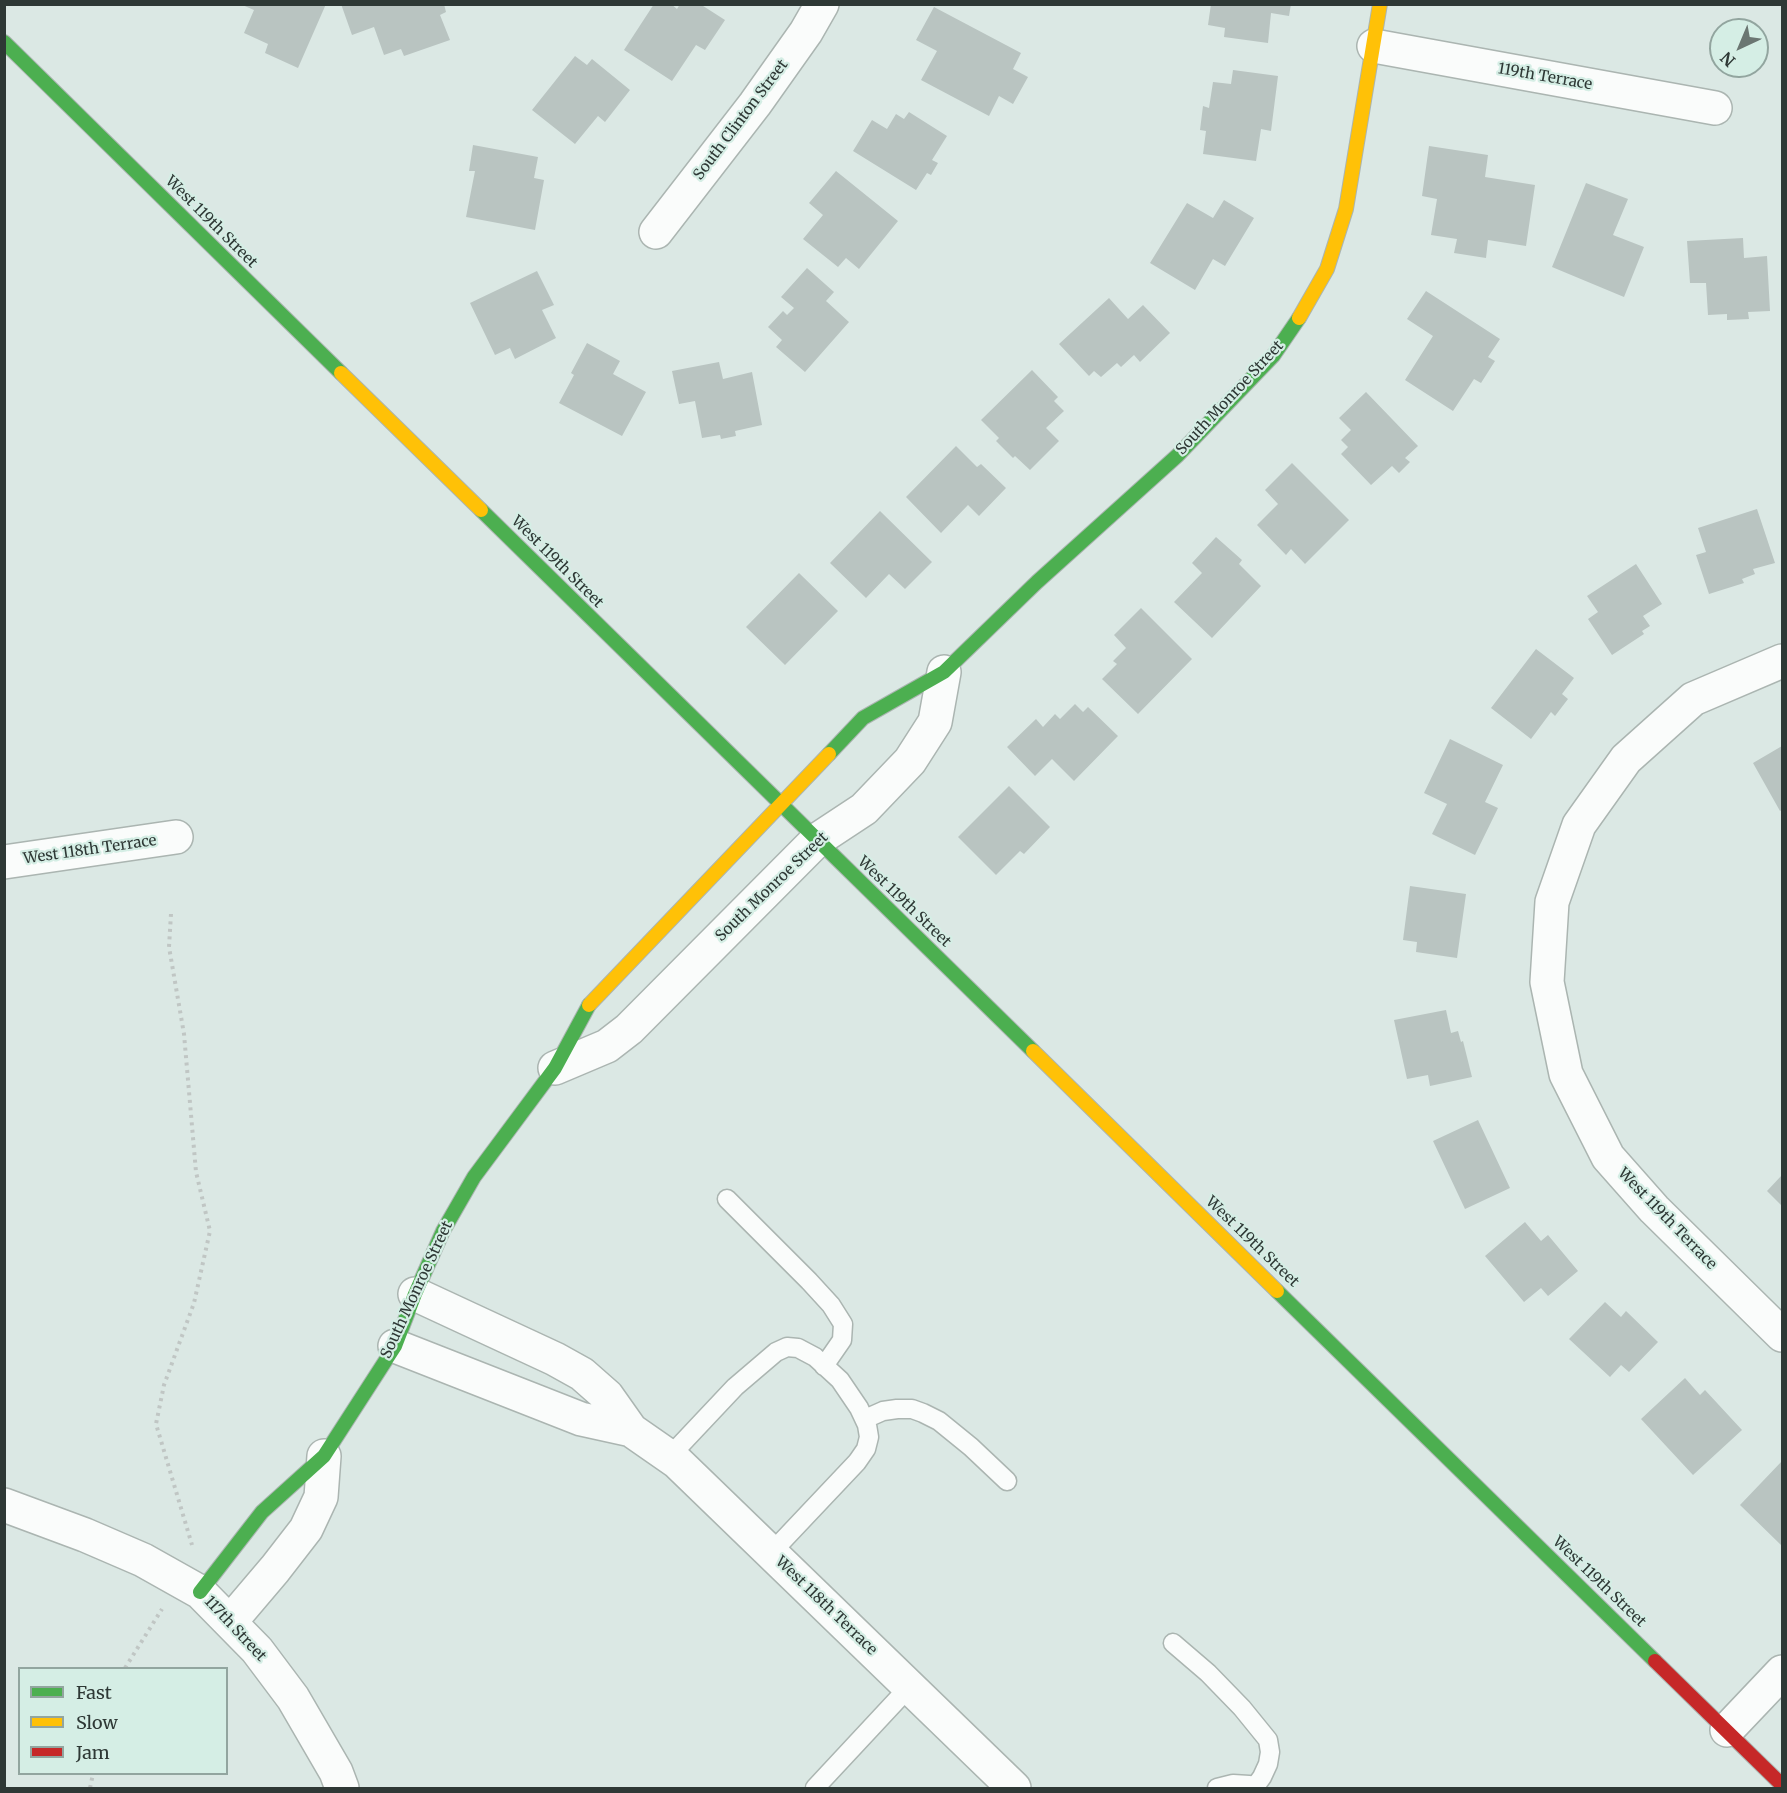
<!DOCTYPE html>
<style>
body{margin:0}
#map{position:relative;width:1787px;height:1793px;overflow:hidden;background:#dbe8e4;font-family:Merriweather,serif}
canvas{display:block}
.frame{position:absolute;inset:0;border:6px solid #2e3835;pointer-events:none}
.legend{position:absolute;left:18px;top:1667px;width:210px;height:108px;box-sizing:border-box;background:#d5eee5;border:2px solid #92a59f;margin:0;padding:8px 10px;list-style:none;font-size:18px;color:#2e3835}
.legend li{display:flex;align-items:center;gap:12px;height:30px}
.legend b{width:30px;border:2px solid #92a59f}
.north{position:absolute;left:1709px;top:18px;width:60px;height:60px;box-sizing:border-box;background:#d5eee5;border:2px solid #92a59f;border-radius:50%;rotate:224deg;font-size:16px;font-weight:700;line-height:24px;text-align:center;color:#2e3835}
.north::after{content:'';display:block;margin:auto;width:21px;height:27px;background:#6b7672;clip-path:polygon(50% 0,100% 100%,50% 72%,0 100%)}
</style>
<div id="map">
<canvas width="1787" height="1793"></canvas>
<div class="frame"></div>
<ul class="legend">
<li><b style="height:8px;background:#4caf50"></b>Fast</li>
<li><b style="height:8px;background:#ffc107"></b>Slow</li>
<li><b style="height:8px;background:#c62828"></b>Jam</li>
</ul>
<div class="north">N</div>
</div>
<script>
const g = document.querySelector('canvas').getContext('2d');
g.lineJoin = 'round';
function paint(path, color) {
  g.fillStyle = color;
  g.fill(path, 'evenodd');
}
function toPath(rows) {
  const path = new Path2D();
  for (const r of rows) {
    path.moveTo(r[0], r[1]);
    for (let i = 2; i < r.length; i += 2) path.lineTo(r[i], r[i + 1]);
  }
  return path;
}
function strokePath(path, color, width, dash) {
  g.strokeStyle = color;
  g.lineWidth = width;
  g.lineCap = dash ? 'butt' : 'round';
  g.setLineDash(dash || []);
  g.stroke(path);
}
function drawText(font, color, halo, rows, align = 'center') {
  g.font = font + ' Merriweather,serif';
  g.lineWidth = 4.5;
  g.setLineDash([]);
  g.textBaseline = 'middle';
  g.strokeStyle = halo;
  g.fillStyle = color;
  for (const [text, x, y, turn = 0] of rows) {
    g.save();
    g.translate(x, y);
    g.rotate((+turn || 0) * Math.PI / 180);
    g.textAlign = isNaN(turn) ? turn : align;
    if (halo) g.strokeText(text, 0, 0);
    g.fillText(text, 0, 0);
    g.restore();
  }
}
const building = toPath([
 [240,4,326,4,298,68,265,53,268,44,244,33,254,10],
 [341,4,444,4,446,12,440,15,450,40,404,56,401,49,384,55,374,27,352,35],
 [654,4,671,4,677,9,680,4,700,4,725,20,705,50,696,45,672,81,624,50],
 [1211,4,1291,4,1289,16,1271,13,1268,43,1224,37,1225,28,1208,25],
 [934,7,1021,53,1013,69,1028,77,1013,104,999,96,989,116,921,80,937,51,916,40],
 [575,56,587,65,592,59,630,90,605,122,598,116,575,144,532,110],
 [1233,70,1278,76,1271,131,1261,129,1256,161,1203,154,1206,131,1200,130,1203,106,1209,108,1213,82,1231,84],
 [909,112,947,136,932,160,938,163,931,175,927,173,916,190,853,151,872,120,887,129,896,114,904,119],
 [473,145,538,157,534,178,544,180,535,230,466,217,475,171,469,171],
 [1429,146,1488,155,1485,177,1535,185,1526,246,1488,240,1486,258,1454,253,1457,239,1431,235,1437,199,1422,196],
 [836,171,898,221,859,269,846,258,838,267,803,239,823,215,809,203],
 [1586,183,1628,199,1613,235,1644,247,1624,297,1552,267],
 [1224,200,1254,218,1225,266,1213,259,1195,290,1150,263,1187,203,1213,218],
 [1743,238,1744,258,1767,256,1770,311,1748,312,1749,319,1727,320,1727,314,1708,315,1706,283,1690,283,1687,241],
 [807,268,834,292,826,301,849,322,805,372,776,347,782,340,768,327,783,311,787,315,794,308,781,297],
 [537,271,554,305,542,310,556,338,515,359,510,348,495,355,470,303],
 [1426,291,1500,339,1488,357,1495,361,1481,383,1474,379,1453,411,1405,380,1433,336,1407,319],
 [1109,298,1128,319,1143,305,1170,333,1140,362,1134,355,1121,367,1117,363,1101,377,1094,371,1089,376,1059,344],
 [587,343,620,361,613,374,646,392,622,436,559,403,574,375,571,373],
 [719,362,723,379,752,372,762,425,735,431,736,436,721,439,720,435,702,438,695,401,679,404,672,371],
 [1032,370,1058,397,1054,401,1064,411,1046,428,1059,441,1030,470,1015,456,1013,458,996,441,999,438,981,420],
 [1366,392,1418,446,1405,458,1410,462,1399,473,1392,466,1371,485,1341,454,1348,447,1341,440,1351,430,1339,418],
 [956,446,977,467,981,464,1006,488,979,516,968,505,941,533,906,497],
 [1292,463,1349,520,1305,564,1291,549,1286,555,1257,525,1278,504,1265,490],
 [1757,509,1775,563,1753,569,1755,574,1742,579,1744,583,1709,594,1696,555,1706,552,1698,528],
 [880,511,932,562,905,589,889,574,866,598,830,563],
 [1216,537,1242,560,1239,564,1261,586,1212,638,1174,602,1202,573,1192,563],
 [1636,564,1662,604,1643,616,1650,626,1642,631,1644,634,1612,655,1588,619,1598,612,1587,596],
 [799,573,838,611,785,665,746,627],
 [1141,608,1192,659,1138,714,1102,679,1117,664,1113,661,1126,648,1114,635],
 [1536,649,1574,678,1562,694,1568,699,1555,716,1551,712,1531,739,1491,708],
 [1075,704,1083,712,1088,707,1118,736,1074,781,1052,759,1035,776,1007,747,1036,719,1043,727,1055,714,1060,719],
 [1450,739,1503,765,1485,802,1498,808,1475,855,1432,834,1447,804,1424,793],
 [1782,746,1782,810,1780,811,1753,763],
 [1009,786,1050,827,1024,854,1020,851,996,875,958,837],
 [1410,886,1466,894,1457,958,1416,952,1417,942,1403,940],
 [1446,1010,1451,1033,1458,1031,1461,1042,1463,1041,1472,1077,1430,1086,1428,1075,1407,1079,1394,1020],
 [1478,1120,1510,1188,1465,1209,1433,1141],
 [1782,1175,1782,1206,1767,1191],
 [1525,1222,1541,1241,1548,1235,1578,1271,1548,1296,1541,1288,1524,1302,1485,1256],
 [1605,1302,1621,1317,1626,1311,1658,1342,1629,1372,1621,1365,1610,1377,1569,1339],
 [1685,1378,1700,1395,1705,1390,1742,1430,1693,1475,1641,1419],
 [1782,1461,1782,1546,1740,1505]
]);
const path = toPath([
 [171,914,169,947,184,1034,196,1172,210,1231,194,1303,164,1385,156,1424,192,1545],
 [125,1668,162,1609],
 [90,1788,93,1774]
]);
const lane = toPath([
 [727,1199,809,1281,831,1305,843,1324,842,1340,824,1366],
 [865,1419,883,1411,897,1409,912,1409,923,1413,939,1421,971,1447,1007,1481],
 [670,1456,735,1387,776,1352,787,1347,798,1348,815,1357,840,1380,859,1408,867,1425,869,1437,866,1449,857,1462,771,1553],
 [1173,1643,1208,1673,1242,1708,1268,1740,1270,1752,1268,1764,1262,1777,1254,1788],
 [815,1788,910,1686],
 [1217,1788,1233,1784,1249,1785,1255,1788]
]);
const street = toPath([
 [1374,46,1715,108],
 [656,232,755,104,806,32,822,4],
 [1782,661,1693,699,1626,759,1579,825,1552,902,1547,982,1566,1074,1608,1157,1654,1209,1782,1335],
 [4,862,176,837],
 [555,1068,607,1046,629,1029,817,840,864,809,910,761,935,722,944,672],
 [415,1294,555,1359,582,1374,607,1396,631,1430,677,1462,1014,1788],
 [395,1346,581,1419,631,1430],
 [4,1505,85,1535,143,1560,200,1592,257,1650,293,1698,336,1772,342,1788],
 [230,1622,275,1569,306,1529,321,1497,324,1456],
 [1727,1730,1782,1672]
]);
const fast = toPath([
 [4,42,341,373],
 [481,510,1033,1051],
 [829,754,863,718,944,672,1037,582,1178,455,1273,356,1299,318],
 [1277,1291,1655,1661],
 [200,1592,262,1512,324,1456,395,1346,415,1294,443,1231,474,1177,555,1068,589,1005]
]);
const slow = toPath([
 [1299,318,1327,269,1346,209,1380,4],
 [341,373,481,510],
 [589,1005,829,754],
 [1033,1051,1277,1291]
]);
const jam = toPath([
 [1655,1661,1782,1785]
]);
const streetNames = [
 ["119th Terrace",1545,77,10],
 ["South Clinton Street",741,120,-53],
 ["West 119th Street",211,222,45],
 ["South Monroe Street",1230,398,-47],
 ["West 119th Street",557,562,45],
 ["West 118th Terrace",90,850,-8],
 ["South Monroe Street",772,887,-44],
 ["West 119th Street",904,902,44],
 ["West 119th Terrace",1667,1219,46],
 ["West 119th Street",1252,1242,44],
 ["South Monroe Street",417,1290,-65],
 ["West 119th Street",1599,1582,44],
 ["West 118th Terrace",826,1606,44],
 ["117th Street",235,1629,47]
];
paint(building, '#b9c4c1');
strokePath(lane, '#abb5b1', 21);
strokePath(street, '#abb5b1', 36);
strokePath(fast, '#abb5b1', 16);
strokePath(slow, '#abb5b1', 16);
strokePath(jam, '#abb5b1', 16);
strokePath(path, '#c0c6c4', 4, [3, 4.5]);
strokePath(lane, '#fafcfb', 18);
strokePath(street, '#fafcfb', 33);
strokePath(fast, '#4caf50', 14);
strokePath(slow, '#ffc107', 14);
strokePath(jam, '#c62828', 14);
drawText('15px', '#2e3835', '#d5eee5', streetNames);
</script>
